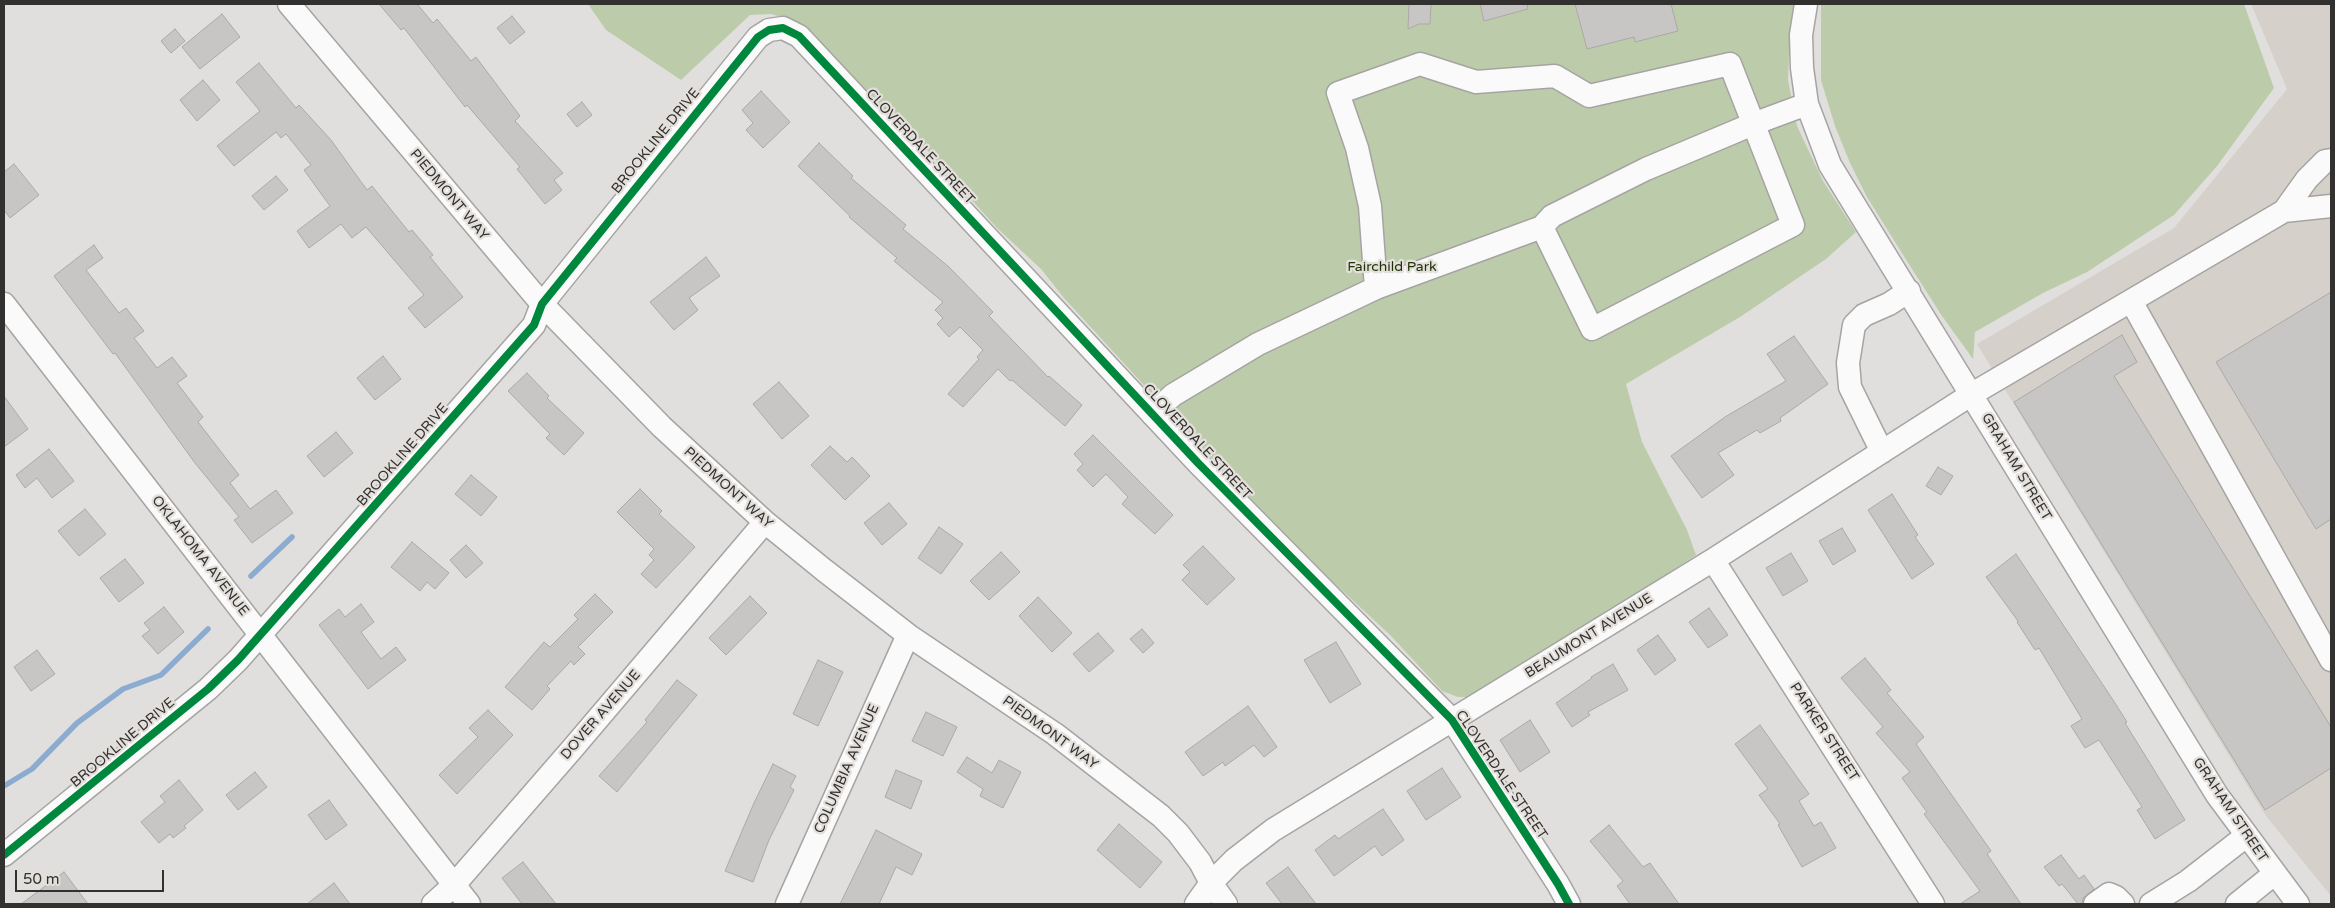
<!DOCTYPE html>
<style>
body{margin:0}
#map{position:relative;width:2335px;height:908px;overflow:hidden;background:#e1dfdd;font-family:"Varela Round",sans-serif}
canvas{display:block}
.frame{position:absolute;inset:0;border:5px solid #333130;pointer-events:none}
.scale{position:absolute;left:15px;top:870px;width:149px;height:22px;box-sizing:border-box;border:2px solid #333130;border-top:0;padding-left:6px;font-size:15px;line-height:18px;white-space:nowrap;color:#333130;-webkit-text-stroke:4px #e3dfdb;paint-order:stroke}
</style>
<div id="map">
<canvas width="2335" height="908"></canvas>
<div class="frame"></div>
<div class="scale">50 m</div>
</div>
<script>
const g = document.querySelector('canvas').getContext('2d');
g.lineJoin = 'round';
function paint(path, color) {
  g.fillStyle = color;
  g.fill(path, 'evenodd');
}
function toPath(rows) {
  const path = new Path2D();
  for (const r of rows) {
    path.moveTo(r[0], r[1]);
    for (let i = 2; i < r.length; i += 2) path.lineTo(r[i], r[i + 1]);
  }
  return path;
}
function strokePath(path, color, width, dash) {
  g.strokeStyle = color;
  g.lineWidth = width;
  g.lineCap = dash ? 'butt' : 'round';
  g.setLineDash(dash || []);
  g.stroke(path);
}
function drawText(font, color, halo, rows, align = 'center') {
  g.font = font + ' "Varela Round",sans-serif';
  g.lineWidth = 4.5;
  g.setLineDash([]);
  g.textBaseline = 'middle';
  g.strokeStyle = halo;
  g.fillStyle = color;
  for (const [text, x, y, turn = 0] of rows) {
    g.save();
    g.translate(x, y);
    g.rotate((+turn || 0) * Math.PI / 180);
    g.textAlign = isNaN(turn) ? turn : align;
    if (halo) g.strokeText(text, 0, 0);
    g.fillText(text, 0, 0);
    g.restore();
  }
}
const built = toPath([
 [2251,4,2331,4,2331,896,2266,816,1977,344,2174,228,2287,89]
]);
const green = toPath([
 [588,4,1794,4,1790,27,1788,80,1797,126,1823,181,1856,232,1826,259,1740,317,1626,384,1642,442,1687,530,1696,555,1596,621,1475,697,1458,697,1442,691,1391,636,1332,581,1217,465,1064,298,1041,269,997,228,913,135,858,90,812,42,795,21,771,14,750,15,681,80,606,30],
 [1821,4,2244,4,2274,88,2217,166,2174,215,2087,272,2043,293,1975,332,1973,359,1942,316,1905,258,1867,197,1850,163,1835,126,1821,80]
]);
const stream = toPath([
 [251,576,292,537],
 [4,786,32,769,77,723,123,689,161,675,208,629]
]);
const building = toPath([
 [379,4,417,4,433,23,437,19,471,61,476,57,520,116,515,121,563,173,554,180,562,190,545,204,517,169,520,167,467,105,465,107,404,28,401,30,379,4],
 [1409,4,1431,4,1430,24,1419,24,1408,29,1409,4],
 [1480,4,1527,4,1528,9,1484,21,1480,4],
 [1575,4,1671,4,1678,31,1635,42,1634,37,1587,49,1575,4],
 [222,14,240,37,200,69,182,47,222,14],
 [512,16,525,32,510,44,497,28,512,16],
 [175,29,185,41,171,53,161,41,175,29],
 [259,63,296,108,299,105,331,140,367,190,372,186,409,232,412,230,433,255,430,257,463,297,425,328,408,308,424,295,366,227,352,238,341,224,309,248,297,231,330,206,304,170,311,165,286,134,281,138,276,132,234,166,217,146,260,111,236,82,259,63],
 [203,80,220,100,197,121,180,100,203,80],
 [761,91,790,122,763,148,746,130,753,123,742,110,761,91],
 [582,102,592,115,577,127,567,114,582,102],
 [819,143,853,176,851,178,906,225,903,229,949,267,993,312,989,316,1048,377,1049,376,1082,405,1065,426,1012,380,1010,381,998,369,963,407,948,394,979,359,977,357,983,350,960,327,949,337,937,324,943,318,935,310,943,302,894,261,897,258,849,217,850,216,798,166,819,143],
 [14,164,39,195,10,218,4,210,4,172,14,164],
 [276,176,288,190,264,210,252,196,276,176],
 [94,245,103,258,86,270,119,313,126,308,144,331,134,338,157,368,172,357,187,376,177,383,203,417,198,422,239,475,230,483,250,509,276,490,293,513,252,543,234,520,239,517,195,463,115,353,113,354,54,276,94,245],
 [706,257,720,276,689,298,698,310,674,330,650,302,706,257],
 [2331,292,2331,519,2316,529,2216,362,2331,292],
 [2122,335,2137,362,2114,376,2331,727,2331,768,2265,810,2014,402,2122,335],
 [1794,336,1828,384,1780,418,1781,421,1760,433,1757,430,1718,453,1734,475,1702,498,1671,456,1725,417,1786,381,1767,354,1794,336],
 [383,356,401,379,375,400,357,378,383,356],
 [527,373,549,396,547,398,584,433,564,455,546,438,550,434,508,391,527,373],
 [779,382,809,416,782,439,753,404,779,382],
 [4,396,28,429,4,447,4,396],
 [336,432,353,453,324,477,307,456,336,432],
 [1093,435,1173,515,1155,534,1122,504,1128,497,1106,474,1093,487,1077,470,1083,464,1074,454,1093,435],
 [830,446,847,462,852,457,870,476,845,500,811,465,830,446],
 [49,449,74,481,52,498,37,478,25,488,16,475,49,449],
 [1938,467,1953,476,1941,495,1926,486,1938,467],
 [471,475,497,497,481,516,455,494,471,475],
 [640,489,662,511,659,514,695,547,656,588,641,574,654,560,649,555,654,549,617,512,640,489],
 [1892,494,1918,535,1915,537,1934,564,1912,579,1868,510,1892,494],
 [889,503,907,524,882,545,864,523,889,503],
 [85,509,106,534,79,556,58,531,85,509],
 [939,527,963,544,941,574,918,558,939,527],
 [1842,528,1856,551,1833,565,1819,541,1842,528],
 [412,542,449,573,435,589,427,582,420,591,391,567,412,542],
 [466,545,483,563,466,578,450,560,466,545],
 [1203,546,1235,579,1207,605,1182,580,1190,572,1183,565,1203,546],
 [1001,552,1020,572,989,600,970,581,1001,552],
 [1791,553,1808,581,1783,596,1766,568,1791,553],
 [2016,554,2113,700,2127,722,2125,723,2185,820,2155,839,2137,810,2142,807,2099,740,2085,748,2071,726,2082,719,2039,648,2035,650,2017,622,2018,621,1986,577,2016,554],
 [125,559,144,583,119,602,100,578,125,559],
 [595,594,613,612,578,647,585,654,574,665,571,661,547,686,550,689,532,710,505,687,544,642,550,647,578,619,574,615,595,594],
 [750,596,767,613,726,655,709,638,750,596],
 [1038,597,1072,633,1052,652,1019,616,1038,597],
 [361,604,374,622,361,632,381,659,396,647,406,660,368,689,319,625,339,609,345,617,361,604],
 [164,607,184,632,158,654,142,636,150,630,144,623,164,607],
 [1709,608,1728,635,1708,648,1689,622,1709,608],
 [1142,629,1154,643,1143,653,1130,639,1142,629],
 [1098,633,1114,651,1089,672,1073,654,1098,633],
 [1658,635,1676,660,1655,675,1637,650,1658,635],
 [1336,642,1361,684,1330,703,1304,660,1336,642],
 [37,650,55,674,31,691,14,667,37,650],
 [1865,658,1891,690,1887,693,1924,737,1916,744,1991,851,1987,854,2021,904,1960,904,1980,891,1924,814,1927,812,1902,778,1910,772,1876,733,1883,727,1841,678,1865,658],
 [818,660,843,672,818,726,793,714,818,660],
 [1613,664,1628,690,1588,712,1590,715,1572,727,1556,703,1592,678,1591,677,1613,664],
 [677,680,697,695,617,792,599,776,647,722,645,720,677,680],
 [1248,706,1277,747,1264,757,1254,745,1225,766,1223,762,1203,776,1185,752,1248,706],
 [488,710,513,735,457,794,439,775,478,737,469,728,488,710],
 [926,712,957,727,943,756,912,741,926,712],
 [1530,720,1550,752,1520,772,1500,740,1530,720],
 [1760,725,1809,794,1799,801,1814,826,1821,822,1836,848,1802,867,1778,825,1780,824,1759,795,1768,789,1735,744,1760,725],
 [967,757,992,773,999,760,1021,772,1003,808,980,796,983,789,957,772,967,757],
 [773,764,796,776,790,787,794,790,769,840,753,882,725,871,754,803,773,764],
 [1442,768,1461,797,1426,820,1407,791,1442,768],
 [896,770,922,781,911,809,885,797,896,770],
 [255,772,267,787,238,810,226,795,255,772],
 [179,780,203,810,184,826,186,828,173,838,170,834,159,843,141,822,165,802,160,796,179,780],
 [329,800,347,825,326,840,308,815,329,800],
 [1383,809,1404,840,1382,856,1375,846,1334,876,1315,850,1335,835,1338,839,1383,809],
 [1119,824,1162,862,1140,888,1097,850,1119,824],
 [1609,825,1643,867,1650,863,1679,904,1630,904,1617,886,1623,881,1590,841,1609,825],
 [876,830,922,854,912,875,896,867,879,904,840,904,876,830],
 [2061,855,2079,879,2084,875,2094,889,2083,898,2082,904,2078,904,2062,884,2059,886,2044,867,2061,855],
 [523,862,556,904,522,904,502,878,523,862],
 [1288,867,1316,904,1282,904,1266,883,1288,867],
 [64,872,88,904,21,904,40,890,64,872],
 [334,883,350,904,307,904,334,883]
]);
const minor = toPath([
 [289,4,542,304,662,427,765,522,824,570,908,635,1055,734,1161,816,1178,833,1200,862,1211,883,1226,904],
 [1806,4,1801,35,1802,68,1807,104,1830,165,2217,795,2298,904],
 [2284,211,2307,179,2325,161,2331,160],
 [1376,288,1370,206,1357,148,1338,93,1420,64,1476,82,1555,76,1589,96,1730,64,1793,225,1592,329,1542,227],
 [2131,301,2331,660],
 [4,304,469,904],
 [1152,414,1173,395,1258,344,1376,288,1542,227,1552,216,1646,169,1753,124,1807,104],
 [1882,452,1850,387,1848,363,1854,325,1864,315,1889,304,1909,291],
 [1713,560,1933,904],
 [4,855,208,689,238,660,534,325,542,304,758,37,769,30,783,28,799,36,1198,463,1452,720,1558,884,1569,904],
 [433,904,454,885,573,748,765,522],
 [787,904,908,635],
 [1196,904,1211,883,1234,860,1273,830,1713,560,1972,394,2284,211,2331,206],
 [2095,904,2109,894,2116,897,2123,904],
 [2151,904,2188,881,2246,836],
 [2237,904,2274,874]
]);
const cycleway = toPath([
 [4,855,208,689,238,660,534,325,542,304,758,37,769,30,783,28,799,36,1198,463,1452,720,1558,884,1569,904]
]);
const streetNames = [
 ["BROOKLINE DRIVE",656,141,-51],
 ["CLOVERDALE STREET",920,147,47],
 ["PIEDMONT WAY",449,195,50],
 ["CLOVERDALE STREET",1197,442,47],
 ["BROOKLINE DRIVE",403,455,-49],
 ["GRAHAM STREET",2016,467,59],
 ["PIEDMONT WAY",728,488,42],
 ["OKLAHOMA AVENUE",200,556,52],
 ["BEAUMONT AVENUE",1589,636,-32],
 ["DOVER AVENUE",601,715,-49],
 ["PARKER STREET",1824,732,57],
 ["PIEDMONT WAY",1050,733,36],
 ["BROOKLINE DRIVE",123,743,-40],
 ["COLUMBIA AVENUE",847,769,-66],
 ["CLOVERDALE STREET",1501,775,56],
 ["GRAHAM STREET",2230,810,56]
];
const parkNames = [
 ["Fairchild Park",1392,267]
];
paint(built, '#d6d0ca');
paint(green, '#bcccaa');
strokePath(stream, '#8bacd0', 5.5);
paint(building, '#c8c6c5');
strokePath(building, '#aba9a8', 1);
strokePath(minor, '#a6a4a2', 25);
strokePath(minor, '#fafafa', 22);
strokePath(cycleway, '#00873e', 8);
drawText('14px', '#333130', '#e3dfdb', streetNames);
drawText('14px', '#1e3103', '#e3dfdb', parkNames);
</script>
